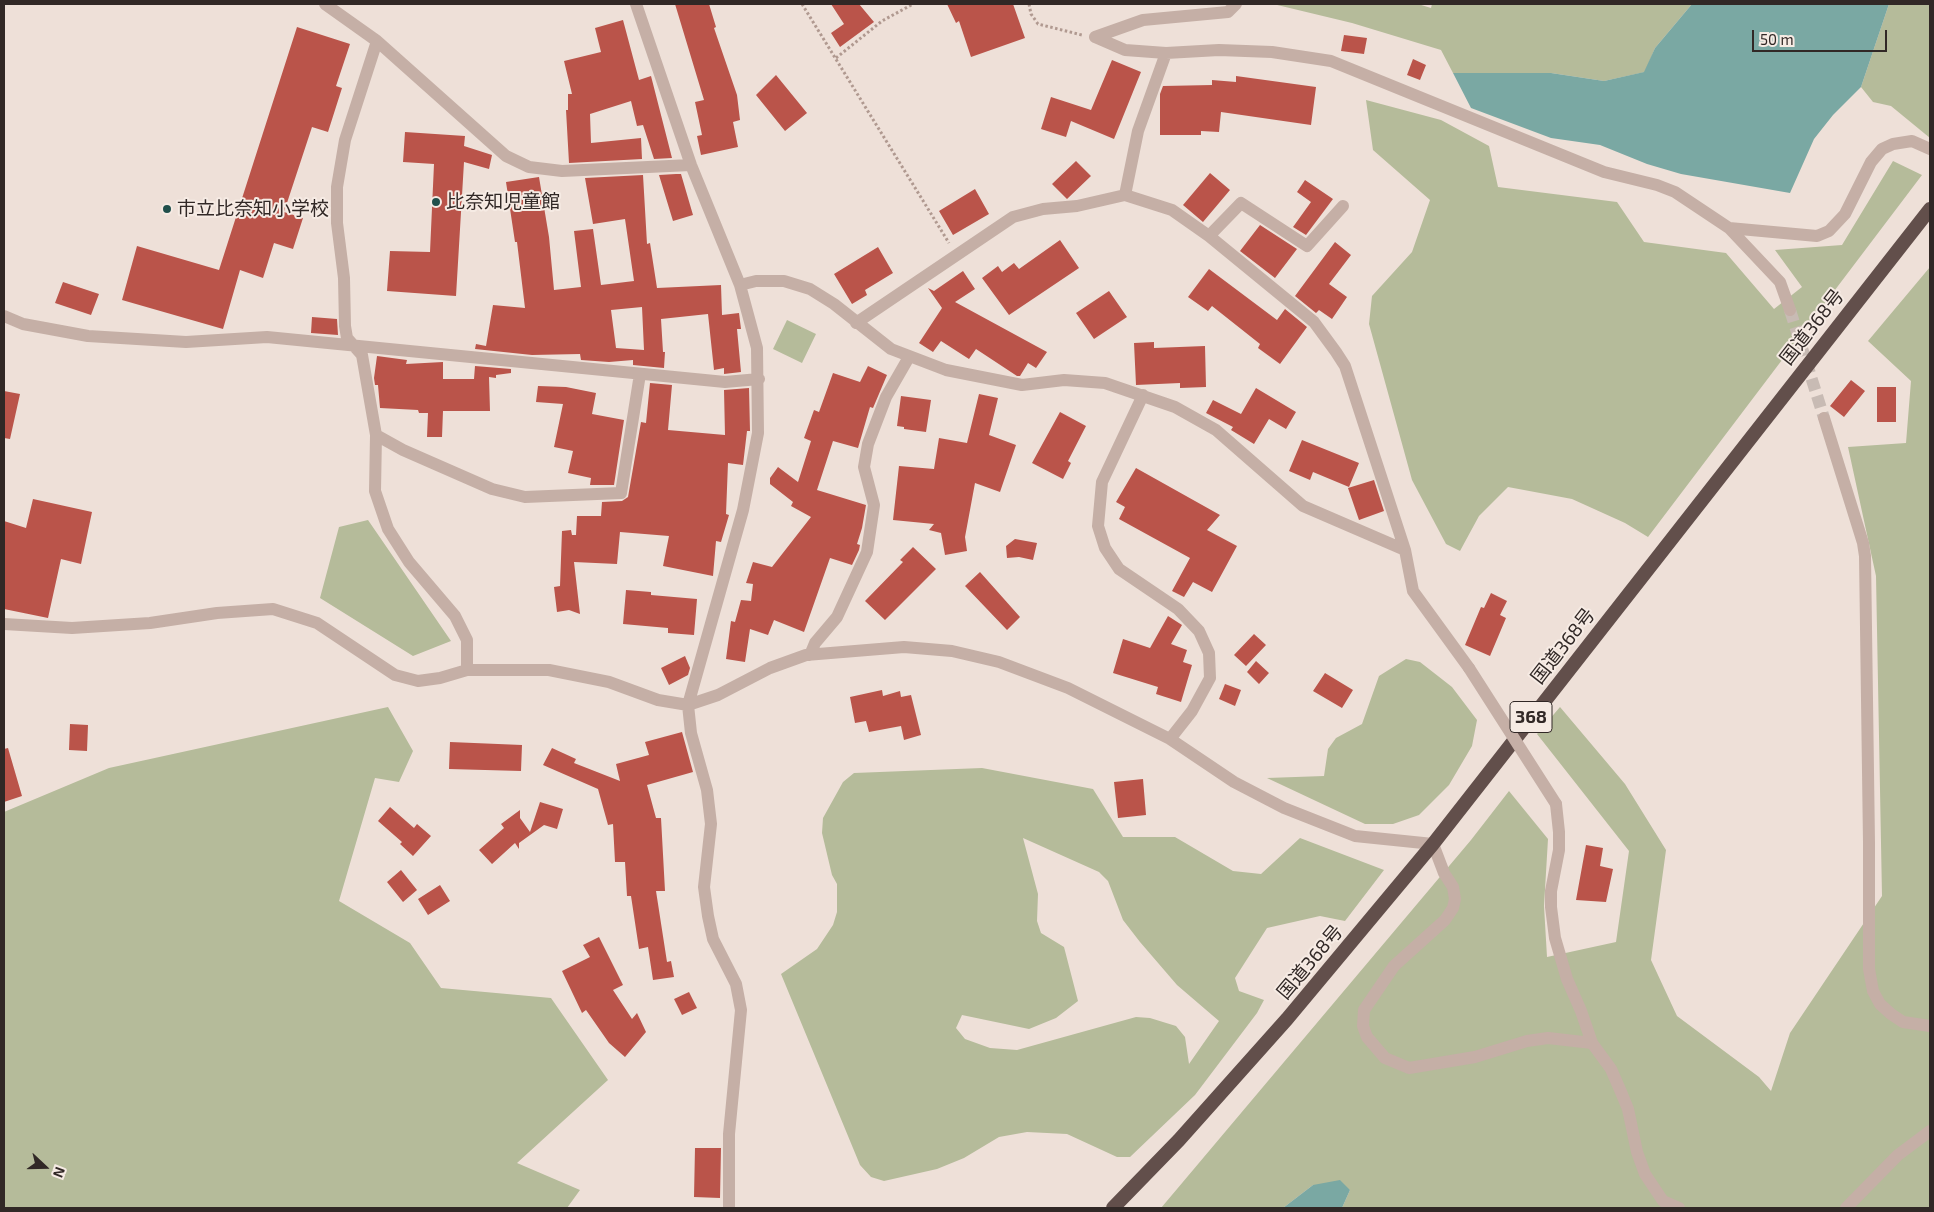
<!DOCTYPE html>
<meta charset="utf-8">
<style>
body{margin:0}
#map{position:relative;width:1934px;height:1212px;overflow:hidden;background:#eee0d8;font-family:"Exo 2",sans-serif}
canvas{display:block}
.frame{position:absolute;inset:0;border:5px solid #312826;pointer-events:none}
.north{position:absolute;left:20px;top:1142px;width:50px;height:50px;-webkit-text-stroke:4px #f6ebe4;paint-order:stroke;rotate:111deg;font-size:14px;font-weight:700;line-height:20px;text-align:center;color:#312826}
.north::after{content:'';display:block;margin:auto;width:18px;height:22px;background:#312826;clip-path:polygon(50% 0,100% 100%,50% 72%,0 100%)}
.scale{position:absolute;left:1752px;top:30px;width:135px;height:22px;box-sizing:border-box;border:2px solid #312826;border-top:0;padding-left:6px;font-size:15px;line-height:18px;white-space:nowrap;color:#312826;-webkit-text-stroke:4px #f6ebe4;paint-order:stroke}
</style>
<div id="map">
<canvas width="1934" height="1212"></canvas>
<div class="frame"></div>
<div class="north">N</div>
<div class="scale">50 m</div>
</div>
<script>
const g = document.querySelector('canvas').getContext('2d');
g.lineJoin = 'round';
function paint(path, color) {
  g.fillStyle = color;
  g.fill(path, 'evenodd');
}
function toPath(rows) {
  const path = new Path2D();
  for (const r of rows) {
    path.moveTo(r[0], r[1]);
    for (let i = 2; i < r.length; i += 2) path.lineTo(r[i], r[i + 1]);
  }
  return path;
}
function strokePath(path, color, width, dash) {
  g.strokeStyle = color;
  g.lineWidth = width;
  g.lineCap = dash ? 'butt' : 'round';
  g.setLineDash(dash || []);
  g.stroke(path);
}
function drawText(font, color, halo, rows, align = 'center') {
  g.font = font + ' "Exo 2","Noto Sans JP",sans-serif';
  g.lineWidth = 4;
  g.setLineDash([]);
  g.textBaseline = 'middle';
  g.strokeStyle = halo;
  g.fillStyle = color;
  for (const [text, x, y, turn = 0] of rows) {
    g.save();
    g.translate(x, y);
    g.rotate((+turn || 0) * Math.PI / 180);
    g.textAlign = isNaN(turn) ? turn : align;
    if (halo) g.strokeText(text, 0, 0);
    g.fillText(text, 0, 0);
    g.restore();
  }
}
const green = toPath([
 [1273,4,1418,4,1431,8,1432,4,1692,4,1655,48,1645,72,1604,81,1551,73,1453,73,1441,50,1352,23],
 [1889,4,1930,4,1930,138,1891,106,1873,102,1861,87],
 [1366,100,1441,120,1489,146,1498,187,1617,202,1644,242,1726,253,1774,309,1802,287,1775,250,1842,245,1893,161,1922,175,1648,537,1625,523,1572,499,1508,487,1479,516,1460,551,1446,544,1412,480,1369,324,1372,296,1412,252,1430,200,1373,150],
 [1930,267,1930,1208,1342,1208,1350,1190,1313,1185,1283,1208,1161,1208,1471,840,1509,791,1548,839,1544,906,1547,957,1616,942,1629,851,1537,734,1560,707,1625,784,1666,850,1651,960,1677,1016,1759,1077,1771,1091,1790,1033,1882,896,1876,576,1848,447,1906,443,1911,381,1868,341],
 [787,320,816,334,802,363,773,349],
 [368,520,451,641,413,656,320,598,339,527],
 [1406,659,1420,662,1452,687,1477,720,1472,746,1449,785,1419,815,1393,824,1365,824,1267,778,1324,776,1328,749,1336,738,1362,724,1379,676],
 [388,707,413,751,399,782,375,778,339,901,410,943,441,988,551,998,608,1080,517,1163,580,1190,567,1208,4,1208,4,812,109,768],
 [982,768,1093,789,1123,837,1175,837,1233,871,1261,874,1300,838,1384,870,1345,921,1320,916,1267,928,1235,978,1239,991,1264,1000,1257,1013,1195,1095,1130,1157,1117,1157,1067,1134,1027,1132,999,1137,964,1158,937,1169,884,1181,871,1177,860,1165,781,974,817,949,833,925,837,912,837,884,832,875,822,833,823,818,843,782,854,773],
 [1023,838,1099,872,1108,881,1123,920,1140,942,1177,985,1219,1021,1189,1064,1185,1037,1176,1026,1150,1018,1136,1017,1017,1050,990,1048,965,1039,956,1028,962,1015,1029,1029,1056,1018,1078,1001,1064,947,1041,933,1037,921,1038,894]
]);
const water = toPath([
 [1692,4,1889,4,1861,87,1833,115,1814,139,1790,193,1681,174,1647,164,1600,145,1551,138,1471,108,1453,73,1551,73,1604,81,1644,72,1655,48],
 [1340,1180,1350,1190,1342,1208,1283,1208,1313,1185]
]);
const building = toPath([
 [675,4,709,4,716,27,714,28,737,95,740,120,733,122,738,147,701,155,697,136,702,135,695,102,704,100],
 [831,4,859,4,874,22,840,47,831,33,844,24],
 [947,4,1013,4,1025,38,971,57,959,21,956,23],
 [623,20,639,80,651,76,672,158,654,159,643,125,637,126,631,101,590,114,591,143,641,138,642,159,569,163,566,110,568,110,568,94,572,94,564,61,601,52,595,28],
 [297,27,350,44,336,86,342,88,328,132,312,127,284,212,303,218,293,249,274,243,263,278,240,270,223,329,122,300,137,246,219,270],
 [1344,35,1367,38,1364,54,1341,51],
 [1413,59,1426,65,1420,80,1407,75],
 [1112,60,1141,72,1114,139,1071,121,1066,137,1041,129,1051,97,1091,110],
 [776,75,807,113,785,131,756,95],
 [1236,76,1316,87,1311,125,1221,112,1219,132,1201,131,1201,135,1160,135,1160,94,1163,86,1212,85,1212,80,1236,82],
 [405,132,465,136,464,146,492,155,489,169,464,162,456,296,387,291,390,251,430,252,434,164,403,162],
 [1076,161,1091,176,1067,199,1052,184],
 [1210,173,1230,190,1203,222,1183,205],
 [676,174,681,174,693,215,673,221,659,175],
 [643,175,647,244,650,243,657,288,721,285,722,315,739,313,741,329,737,329,741,372,724,374,724,368,714,370,708,314,661,319,663,352,665,352,664,368,633,365,633,360,609,362,581,360,580,354,532,355,475,349,476,344,486,346,493,305,525,308,517,242,515,242,506,182,539,177,549,237,554,290,581,287,574,231,593,229,601,285,634,281,625,219,593,224,585,178],
 [642,307,644,350,616,348,611,310],
 [1305,180,1333,199,1306,235,1293,227,1311,202,1297,192],
 [975,189,989,214,953,235,939,211],
 [1260,225,1297,249,1275,278,1240,251],
 [1060,240,1079,268,1009,315,982,278,998,266,1002,272,1014,263,1019,269],
 [1335,242,1351,255,1329,284,1347,297,1332,319,1319,310,1316,313,1295,296],
 [878,247,893,273,865,290,867,295,852,304,834,274],
 [1209,269,1277,320,1285,309,1307,327,1280,364,1258,348,1260,344,1212,306,1208,311,1188,297],
 [963,271,975,289,955,302,1047,352,1036,368,1028,363,1020,376,1017,376,976,349,969,359,941,341,933,352,919,343,942,308,928,288,934,291],
 [63,282,99,294,91,315,55,303],
 [1109,291,1127,317,1094,339,1076,313],
 [312,317,337,319,338,335,311,333],
 [1154,342,1154,348,1205,346,1206,387,1180,388,1180,383,1136,385,1134,343],
 [377,356,407,360,406,364,443,362,443,379,474,379,475,366,511,369,511,373,496,375,496,378,489,377,490,411,443,411,442,437,427,437,428,413,419,413,418,410,380,408,378,385,375,385,374,378],
 [868,366,887,375,873,408,870,407,858,448,833,441,817,490,866,505,862,528,857,544,860,545,859,550,852,565,830,558,804,632,774,620,768,635,750,629,745,662,726,659,731,621,735,622,741,600,751,601,753,584,746,583,753,562,772,567,811,517,791,506,793,502,770,484,770,478,778,467,798,482,811,441,804,438,814,410,819,412,833,373,860,382],
 [1851,380,1865,391,1844,417,1830,406],
 [650,383,672,385,668,430,725,435,724,390,749,388,750,431,747,431,743,465,728,463,726,514,729,515,721,542,716,541,713,576,663,566,669,536,620,532,617,564,574,562,580,614,569,610,557,612,554,587,560,586,562,531,571,530,572,535,576,535,577,516,601,516,602,502,622,501,628,497,641,422,646,423],
 [538,386,566,387,596,393,592,414,624,420,614,485,590,485,591,478,568,473,573,451,554,447,563,404,536,402],
 [1877,387,1896,387,1896,422,1877,422],
 [1256,388,1296,412,1286,429,1269,419,1254,444,1231,430,1233,427,1206,413,1213,400,1241,414],
 [4,391,20,394,10,439,4,438],
 [979,394,998,398,989,435,1016,445,1000,492,975,483,965,537,967,551,945,555,941,533,929,530,934,524,893,520,899,466,934,469,939,438,967,443],
 [901,396,931,400,926,432,904,429,904,427,897,426],
 [1060,412,1086,426,1068,461,1071,463,1063,479,1032,463],
 [1302,440,1359,463,1349,487,1313,472,1310,480,1289,471],
 [1136,468,1220,515,1207,530,1237,546,1212,592,1193,582,1184,597,1172,591,1190,558,1119,519,1125,507,1116,502],
 [1374,480,1384,511,1359,520,1348,488],
 [33,499,92,512,81,564,61,559,48,618,4,609,4,521,26,528],
 [1015,539,1037,543,1033,560,1019,557,1007,558,1006,546],
 [913,547,936,569,885,620,865,601,903,562,900,560],
 [980,572,1020,617,1007,630,965,586],
 [626,590,651,592,651,595,697,599,694,635,668,633,668,628,623,624],
 [1491,593,1507,601,1500,615,1506,618,1490,656,1465,645,1481,607,1484,608],
 [1168,616,1182,625,1171,644,1187,650,1183,662,1192,665,1181,702,1156,694,1158,687,1113,673,1123,639,1150,648],
 [1254,634,1266,645,1246,666,1234,655],
 [685,656,690,668,688,675,669,685,661,668],
 [1256,661,1269,673,1259,684,1247,672],
 [1325,673,1353,690,1342,708,1313,691],
 [1225,684,1241,690,1235,706,1219,699],
 [882,690,883,696,900,691,901,697,911,695,921,735,904,740,901,726,869,732,866,721,855,723,850,697],
 [70,724,88,725,87,751,69,750],
 [682,732,693,772,647,785,656,818,661,818,665,891,656,891,667,962,671,961,674,977,653,980,648,947,639,949,631,896,627,896,625,862,615,862,613,824,608,825,598,789,543,765,552,748,576,759,574,763,620,781,616,764,649,755,645,742],
 [450,742,522,745,521,771,449,769],
 [8,748,22,796,4,802,4,749],
 [1143,779,1146,815,1118,818,1114,782],
 [540,802,563,809,557,829,544,825,519,843,519,849,515,843,492,864,479,850,504,828,501,824,520,810,520,818,530,832],
 [390,807,414,828,417,824,431,836,413,856,400,844,402,842,378,821],
 [1586,845,1603,848,1600,866,1613,869,1606,902,1576,900],
 [401,870,417,890,403,902,387,882],
 [440,885,450,901,428,915,418,899],
 [599,937,623,985,613,990,632,1019,637,1013,646,1032,625,1057,609,1043,586,1010,582,1013,562,971,590,957,583,945],
 [689,992,697,1008,682,1015,674,999],
 [695,1148,721,1148,720,1198,694,1197]
]);
const minorTunnel = toPath([
 [1790,310,1824,418]
]);
const path = toPath([
 [802,4,949,243],
 [1029,4,1031,14,1038,24,1082,35],
 [836,58,882,21,913,4]
]);
const minor = toPath([
 [325,4,377,41,506,156,529,167,562,171,691,165],
 [636,4,691,165,740,285,757,348,758,433,743,510,688,705,691,733,707,790,711,824,704,887,708,916,713,939,736,984,741,1010,729,1134,729,1208],
 [1095,37,1125,50,1166,53,1219,50,1272,52,1331,61,1604,172,1657,185,1675,192,1729,228,1780,282,1790,310],
 [1095,37,1143,20,1228,12,1236,4],
 [377,41,345,140,337,187,337,223,344,278,345,326,347,338,362,355,376,435,375,491,388,529,409,562,455,616,467,640,467,670],
 [1125,195,1138,131,1166,53],
 [1729,228,1817,236,1829,231,1845,214,1871,162,1882,149,1893,144,1912,141,1930,149],
 [1209,236,1241,203,1307,246,1343,206],
 [740,285,756,281,784,281,810,289,834,304,891,349,946,370,1022,385,1064,380,1105,383,1175,407,1216,430,1303,506,1405,550],
 [4,316,23,324,88,336,186,342,267,337,725,382,759,379],
 [856,323,1013,217,1043,209,1077,206,1125,195,1172,210,1209,236,1314,322,1336,352,1345,366,1405,550,1413,591,1469,668],
 [1143,395,1102,482,1098,526,1105,548,1119,569,1178,609,1199,631,1209,653,1210,678,1192,711,1170,739],
 [1824,418,1863,543,1865,556,1869,843,1869,969,1873,991,1880,1004,1891,1014,1903,1022,1930,1026],
 [376,435,403,450,492,489,525,497,621,493,640,374],
 [4,624,72,628,150,623,217,613,273,609,317,623,395,675,418,681,440,678,467,670,549,670,609,682,658,700,688,705,718,695,770,668,806,655,904,647,952,651,999,662,1068,688,1170,739,1234,782,1284,808,1355,836,1433,844,1444,873,1453,887,1455,899,1453,908,1445,920,1394,966,1364,1010,1363,1026,1367,1037,1385,1058,1409,1068,1475,1057,1527,1041,1548,1038,1592,1043],
 [810,655,815,643,837,617,867,552,874,505,864,467,868,444,886,397,909,357],
 [1556,804,1559,832,1559,850,1551,891,1551,907,1555,938,1567,979,1581,1011,1592,1043,1611,1069,1621,1092,1628,1109,1637,1152,1645,1174,1663,1201,1679,1208]
]);
const tertiary = toPath([
 [1846,1208,1898,1155,1930,1131]
]);
const trunk = toPath([
 [1113,1208,1179,1140,1287,1019,1433,844,1930,209]
]);
const minorBridge = toPath([
 [1469,668,1556,804]
]);
const markers = [
 [436,202,5,"#204f4b"],
 [167,209,5,"#204f4b"]
];
const shields = [
 [1531,717,42]
];
const shieldNames = [
 ["368",1531,717]
];
const poiNames = [
 ["比奈知児童館",446,202],
 ["市立比奈知小学校",177,209]
];
const streetNames = [
 ["国道368号",1812,327,-52],
 ["国道368号",1563,646,-52],
 ["国道368号",1310,962,-50]
];
paint(green, '#b5bb9a');
paint(water, '#7aa8a3');
paint(building, '#ba544a');
strokePath(minorTunnel, '#c8bbb4', 12, [12, 6]);
strokePath(path, '#b09990', 3, [2.5, 2.5]);
strokePath(minor, '#c5afa6', 12);
strokePath(tertiary, '#c5afa6', 12);
strokePath(trunk, '#624f4b', 14);
strokePath(minorBridge, '#c5afa6', 12);
for (const [x, y, r, color] of markers) {
  const dot = new Path2D();
  dot.arc(x, y, r, 0, 2 * Math.PI);
  g.fillStyle = color;
  g.fill(dot);
  strokePath(dot, '#f6ebe4', 2);
}
for (const [x, y, w] of shields) {
  const box = new Path2D();
  box.roundRect(x - w / 2, y - 15.5, w, 31, 4);
  g.fillStyle = '#f6ebe4';
  g.fill(box);
  strokePath(box, '#312826', 1);
}
drawText('bold 18px', '#312826', null, shieldNames);
drawText('19px', '#312826', '#f6ebe4', poiNames, 'left');
drawText('19px', '#312826', '#f6ebe4', streetNames);
</script>
